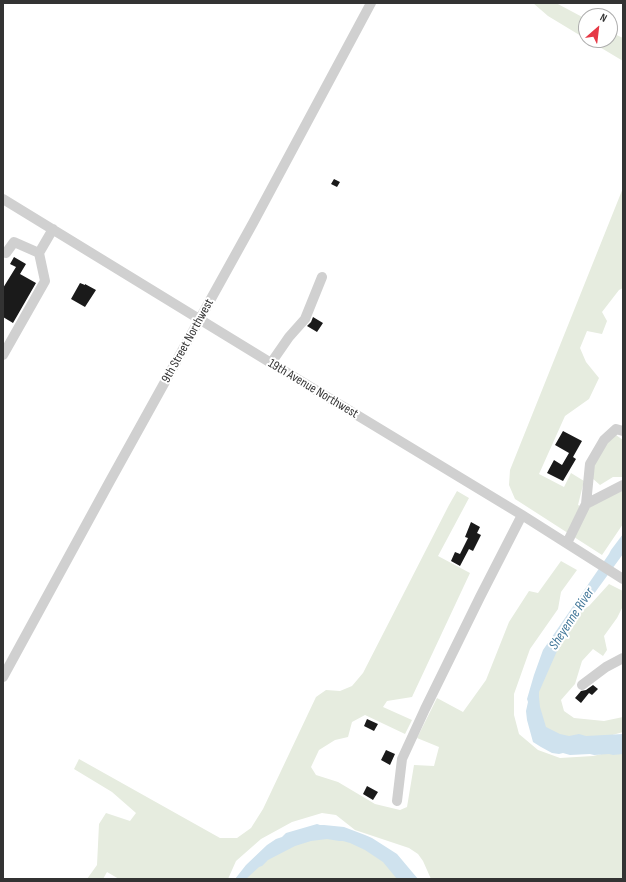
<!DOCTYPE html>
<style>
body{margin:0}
#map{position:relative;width:626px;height:882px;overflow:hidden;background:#fff;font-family:"Sofia Sans Condensed",sans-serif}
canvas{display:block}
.frame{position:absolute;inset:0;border:4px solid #333;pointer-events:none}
.north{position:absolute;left:578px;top:8px;width:40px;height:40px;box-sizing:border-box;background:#fff;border:1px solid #adadad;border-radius:50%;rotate:28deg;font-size:11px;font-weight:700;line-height:16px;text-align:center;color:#333}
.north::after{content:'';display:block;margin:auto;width:14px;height:18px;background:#e63946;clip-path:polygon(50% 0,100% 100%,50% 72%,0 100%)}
</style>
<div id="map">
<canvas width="626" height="882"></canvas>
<div class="frame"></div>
<div class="north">N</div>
</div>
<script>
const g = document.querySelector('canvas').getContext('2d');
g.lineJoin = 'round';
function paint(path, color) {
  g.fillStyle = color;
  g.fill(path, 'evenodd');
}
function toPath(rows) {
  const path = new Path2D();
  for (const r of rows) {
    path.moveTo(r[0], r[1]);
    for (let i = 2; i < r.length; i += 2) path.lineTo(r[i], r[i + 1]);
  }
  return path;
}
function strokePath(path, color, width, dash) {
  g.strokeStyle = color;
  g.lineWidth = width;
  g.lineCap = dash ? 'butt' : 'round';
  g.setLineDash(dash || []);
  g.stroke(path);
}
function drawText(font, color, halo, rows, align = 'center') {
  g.font = font + ' "Sofia Sans Condensed",sans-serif';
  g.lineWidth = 4;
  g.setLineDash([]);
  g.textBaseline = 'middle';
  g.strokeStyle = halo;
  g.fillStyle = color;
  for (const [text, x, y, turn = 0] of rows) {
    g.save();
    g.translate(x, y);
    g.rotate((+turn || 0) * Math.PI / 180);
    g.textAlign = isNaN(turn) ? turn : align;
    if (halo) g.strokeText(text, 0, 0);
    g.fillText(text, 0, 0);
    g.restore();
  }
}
const green = toPath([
 [533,3,556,3,586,19,586,39,548,16],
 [610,32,623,38,623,61,588,40,610,40],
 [623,188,623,288,619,290,602,312,607,321,602,334,587,331,580,348,586,362,599,378,589,399,565,416,539,474,564,487,571,473,584,481,578,505,587,509,606,497,623,488,623,524,602,555,515,499,509,485,510,470],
 [616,435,623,440,623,477,613,477,600,485,592,478,593,463,604,445],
 [457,491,469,498,438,556,470,573,412,697,387,701,383,707,412,720,405,734,365,715,352,722,348,737,335,740,319,750,311,767,316,775,338,782,375,804,400,810,407,807,414,765,434,766,439,747,417,738,437,698,463,712,486,680,509,622,529,591,538,593,561,561,577,570,561,592,558,609,530,649,514,694,514,715,519,734,538,750,560,758,593,756,623,749,623,879,431,879,423,861,418,854,409,848,355,830,336,815,322,813,292,822,261,839,236,861,228,879,119,879,107,872,103,879,87,879,97,865,99,824,106,813,130,821,136,813,112,792,74,769,79,759,220,838,237,838,251,828,263,809,316,697,326,690,340,691,352,686,363,673,449,505],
 [609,584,623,591,623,606,617,618,604,636,607,650,603,656,593,649,582,661,575,684,561,700,564,711,574,718,604,721,623,717,623,732,581,744,557,741,534,721,537,678,569,618,589,606],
 [342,832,411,879,241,879,277,849]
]);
const water = toPath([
 [623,534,623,554,564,635,539,692,539,697,540,707,546,727,560,734,569,736,579,734,586,736,623,734,623,754,613,755,609,754,594,755,590,754,570,755,563,753,559,754,552,753,541,747,533,742,527,720,526,711,528,702,527,699,534,675,543,650,609,554,611,550],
 [317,824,320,825,324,825,344,827,365,835,372,838,397,854,418,879,397,879,383,862,365,850,350,843,343,841,339,841,327,839,311,841,295,846,268,860,262,866,259,867,246,879,235,879,246,865,267,845,276,839,282,837,286,833]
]);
const building = toPath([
 [334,179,340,182,337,187,331,184],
 [14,257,26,264,20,274,36,283,13,323,3,317,3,288,16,267,10,264],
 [80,283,85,285,85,284,96,290,85,307,71,299],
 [313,317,323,323,317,332,307,326,311,322],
 [563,431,582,441,573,457,576,459,563,481,547,473,554,460,562,465,569,453,555,445],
 [471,522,480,527,477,533,481,535,473,551,469,549,460,566,451,561,455,552,460,554,468,538,465,537],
 [593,685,598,689,592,695,589,693,581,703,575,698,581,691,586,690],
 [367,719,378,724,374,731,364,726],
 [386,750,395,754,390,765,381,760],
 [367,786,378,792,373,800,363,794]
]);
const minor = toPath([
 [3,199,271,363,522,515,623,579],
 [6,253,14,242,39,253],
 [3,355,45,281,39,253,53,229],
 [271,363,289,337,305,319,322,277],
 [586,504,623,485],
 [567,543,586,504,590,464,604,440,616,429,623,431],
 [3,677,110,481,253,223,371,3],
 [582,685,606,667,623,658],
 [397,801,402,759,425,709,480,597,522,515]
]);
const streetNames = [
 ["9th Street Northwest",188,341,-61],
 ["19th Avenue Northwest",313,389,31]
];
const waterNames = [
 ["Sheyenne River",572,619,-57]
];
paint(green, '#e6ecdf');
paint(water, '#cfe2ee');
paint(building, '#1a1a1a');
strokePath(minor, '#d0d0d0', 10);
drawText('13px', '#333', '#fff', streetNames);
drawText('italic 14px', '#3f7597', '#fff', waterNames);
</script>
